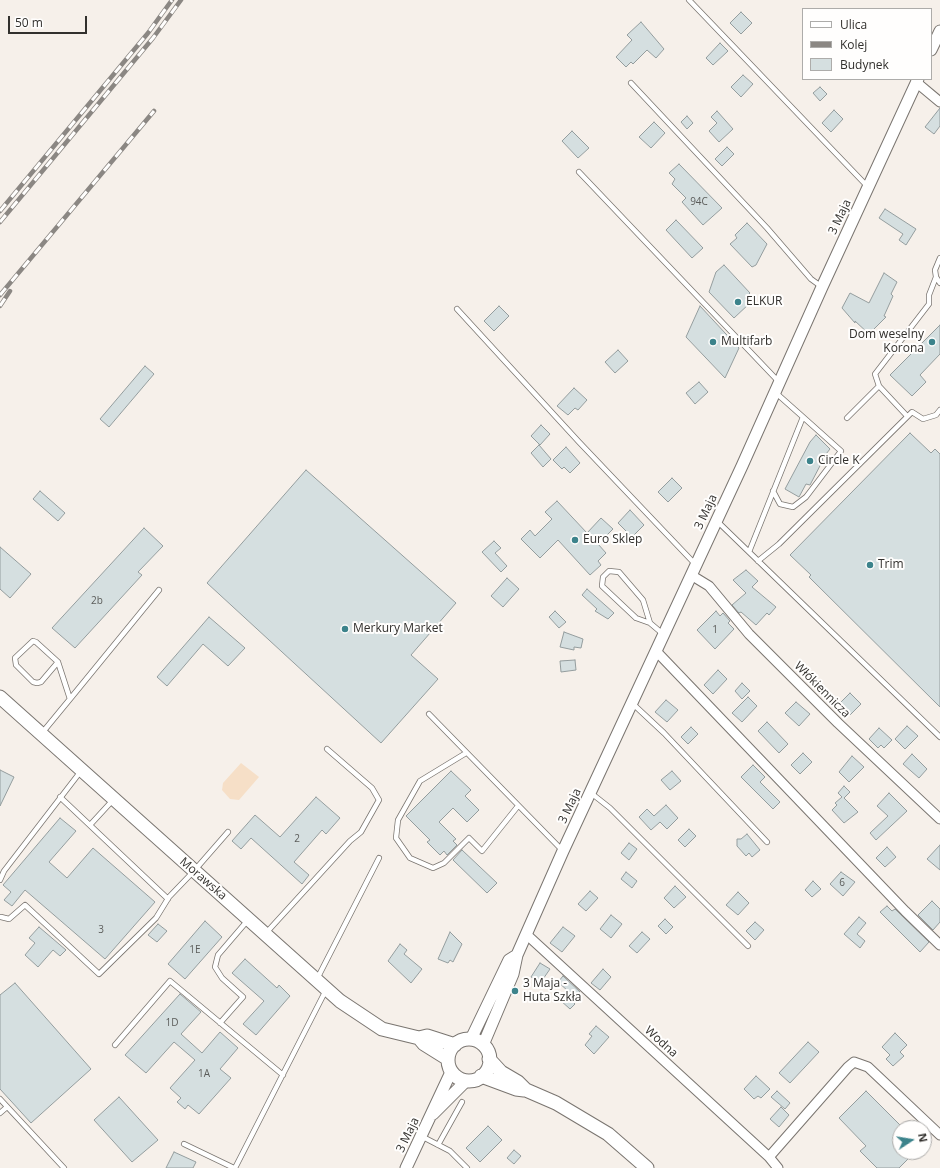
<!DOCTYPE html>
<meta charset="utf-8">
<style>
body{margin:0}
#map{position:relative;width:940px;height:1168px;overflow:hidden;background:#f6f0ea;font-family:"Open Sans",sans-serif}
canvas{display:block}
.legend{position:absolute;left:802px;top:8px;width:130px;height:72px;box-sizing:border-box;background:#fffefd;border:1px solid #adacaa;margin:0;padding:5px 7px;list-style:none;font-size:12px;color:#32302d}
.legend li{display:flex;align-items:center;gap:8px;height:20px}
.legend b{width:20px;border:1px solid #adacaa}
.north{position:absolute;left:892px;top:1120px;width:40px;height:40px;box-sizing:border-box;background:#fffefd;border:1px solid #adacaa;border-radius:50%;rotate:78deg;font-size:11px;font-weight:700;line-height:16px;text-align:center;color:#32302d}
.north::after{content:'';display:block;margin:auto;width:14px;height:18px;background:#3c838b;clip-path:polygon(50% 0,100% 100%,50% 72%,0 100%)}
.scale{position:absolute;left:8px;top:16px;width:79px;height:18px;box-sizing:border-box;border:2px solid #32302d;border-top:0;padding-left:5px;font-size:12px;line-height:14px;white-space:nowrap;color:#32302d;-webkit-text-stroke:3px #fffefd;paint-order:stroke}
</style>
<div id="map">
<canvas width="940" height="1168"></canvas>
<ul class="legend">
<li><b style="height:5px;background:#fff"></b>Ulica</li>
<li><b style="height:5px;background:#8b8783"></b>Kolej</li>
<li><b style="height:11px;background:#d5dfe0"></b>Budynek</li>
</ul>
<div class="north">N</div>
<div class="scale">50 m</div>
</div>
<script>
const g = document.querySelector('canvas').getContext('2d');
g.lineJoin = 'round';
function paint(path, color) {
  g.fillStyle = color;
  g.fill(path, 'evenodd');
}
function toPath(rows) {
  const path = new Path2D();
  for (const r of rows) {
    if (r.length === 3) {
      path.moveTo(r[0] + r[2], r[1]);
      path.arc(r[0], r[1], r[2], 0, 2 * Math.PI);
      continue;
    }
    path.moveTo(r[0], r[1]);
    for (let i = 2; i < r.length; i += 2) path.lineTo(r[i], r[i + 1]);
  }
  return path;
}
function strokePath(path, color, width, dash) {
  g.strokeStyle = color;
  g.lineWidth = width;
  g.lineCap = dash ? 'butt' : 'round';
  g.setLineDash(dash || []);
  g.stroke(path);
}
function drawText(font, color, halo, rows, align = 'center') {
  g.font = font + ' "Open Sans",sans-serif';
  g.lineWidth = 4;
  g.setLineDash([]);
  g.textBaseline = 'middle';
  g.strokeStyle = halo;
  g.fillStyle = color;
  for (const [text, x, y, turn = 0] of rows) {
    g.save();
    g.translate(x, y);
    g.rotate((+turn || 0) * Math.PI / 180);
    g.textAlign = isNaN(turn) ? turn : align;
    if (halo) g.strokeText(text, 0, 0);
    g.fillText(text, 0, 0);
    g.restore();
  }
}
const green = toPath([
 [241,763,259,777,239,800,230,799,222,790,223,783]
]);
const building = toPath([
 [741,12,752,23,741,34,730,23,741,12],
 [641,22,664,49,656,58,647,50,633,64,631,62,626,67,616,57,632,40,627,35,641,22],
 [720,43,728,51,713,65,706,58,720,43],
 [743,75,753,84,741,97,731,87,743,75],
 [820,87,827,94,820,101,813,93,820,87],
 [940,108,940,126,934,134,925,127,940,108],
 [834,110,843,119,831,132,822,123,834,110],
 [717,111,733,129,719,142,709,131,717,123,711,117,717,111],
 [687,116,693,123,687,129,681,122,687,116],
 [654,122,665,133,651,148,639,137,654,122],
 [572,131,589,148,578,158,562,141,572,131],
 [727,147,734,154,722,166,715,159,727,147],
 [679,164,722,208,703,225,682,202,686,198,672,184,675,179,669,173,679,164],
 [885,209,916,229,906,245,899,240,903,234,879,218,885,209],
 [676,220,703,248,692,258,666,230,676,220],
 [747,223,767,244,756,265,752,267,730,244,737,238,735,235,747,223],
 [724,265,750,293,745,298,750,303,734,318,709,292,716,272,724,265],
 [884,273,897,282,891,294,893,296,884,316,886,317,869,334,855,321,855,323,842,308,850,293,869,303,884,273],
 [499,306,509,316,494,331,484,321,499,306],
 [700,306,739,348,725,378,686,337,700,306],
 [940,325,940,354,920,375,926,382,912,396,890,375,940,325],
 [618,350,628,361,615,373,605,362,618,350],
 [145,366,154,374,109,427,100,419,145,366],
 [699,382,708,392,695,404,686,393,699,382],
 [574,388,587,400,578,410,575,408,568,415,557,406,574,388],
 [541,425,550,434,540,445,531,436,541,425],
 [910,433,931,453,935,449,940,454,940,707,809,577,811,575,790,555,910,433],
 [816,435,830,449,822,459,823,460,810,485,806,484,799,497,785,489,810,442,816,435],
 [539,445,551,459,543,467,531,453,539,445],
 [566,447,580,463,570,473,564,467,562,469,553,460,566,447],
 [306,470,456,603,411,655,438,679,381,743,207,583,306,470],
 [672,478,682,488,668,502,658,492,672,478],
 [40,491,65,513,58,521,33,499,40,491],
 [557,501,587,533,601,518,613,529,598,544,606,553,598,561,601,565,590,575,558,540,540,558,521,539,530,530,535,536,552,519,545,512,557,501],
 [630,510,644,525,632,537,618,523,630,510],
 [144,528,163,546,138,572,142,575,75,648,52,628,144,528],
 [494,541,501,548,495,553,507,566,501,572,482,552,494,541],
 [0,547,31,574,10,598,0,589,0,547],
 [746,570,758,581,752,587,776,607,769,615,767,613,756,625,741,612,739,613,732,605,746,593,733,580,746,570],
 [507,578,519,589,503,607,491,596,507,578],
 [587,589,614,613,608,619,595,611,597,609,582,595,587,589],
 [555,611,566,622,559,628,549,617,555,611],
 [716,611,720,616,723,613,730,621,728,623,734,629,715,649,697,630,716,611],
 [209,617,245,648,228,666,203,644,167,686,157,677,209,617],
 [564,632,583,639,581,648,574,647,574,650,560,647,564,632],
 [575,660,576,670,561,672,560,661,575,660],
 [718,670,727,679,713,694,704,685,718,670],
 [742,683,750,691,742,699,735,691,742,683],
 [850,693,861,704,850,715,839,704,850,693],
 [748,697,757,706,742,722,732,713,748,697],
 [666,700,678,710,667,722,655,712,666,700],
 [796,702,810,714,799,726,785,713,796,702],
 [767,722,788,744,779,753,758,731,767,722],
 [907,726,918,736,905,749,895,739,907,726],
 [691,727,698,734,688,744,681,737,691,727],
 [879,728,892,740,884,748,881,745,878,748,869,739,879,728],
 [803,753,812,762,800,774,791,765,803,753],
 [912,754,927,769,919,778,903,764,912,754],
 [852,756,864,767,849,782,839,772,852,756],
 [753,765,765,777,760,782,780,802,773,809,741,777,753,765],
 [0,770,14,777,0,806,0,770],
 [451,771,471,790,465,796,479,810,467,822,453,808,439,822,456,839,453,841,457,845,447,855,444,851,440,855,427,842,430,840,406,816,451,771],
 [672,771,681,781,670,790,661,780,672,771],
 [844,786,850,792,844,798,858,812,844,823,832,810,837,805,835,803,842,797,838,793,844,786],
 [889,793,907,811,876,840,870,833,888,816,877,806,889,793],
 [316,797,340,818,326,834,322,830,294,862,309,875,302,884,251,838,241,849,232,841,255,815,280,837,316,797],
 [666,805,678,818,667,829,660,822,651,830,639,817,647,809,654,816,666,805],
 [60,818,76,831,49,862,67,878,93,848,155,902,105,959,25,890,12,906,4,900,11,892,3,885,60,818],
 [689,829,696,836,685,847,678,840,689,829],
 [747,834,760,850,752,857,749,853,746,856,737,846,737,839,741,839,747,834],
 [629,843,637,849,629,860,621,853,629,843],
 [940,845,940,870,927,859,940,845],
 [887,847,896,857,885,867,876,858,887,847],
 [462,850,497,883,487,893,453,860,462,850],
 [626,872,637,881,632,888,621,879,626,872],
 [841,872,855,882,843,896,830,884,841,872],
 [813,881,821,889,812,897,805,890,813,881],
 [675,886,686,897,674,908,664,898,675,886],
 [590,891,598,898,586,911,578,904,590,891],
 [738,892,749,903,738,915,726,905,738,892],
 [932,901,940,909,940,922,933,930,918,915,932,901],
 [887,906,892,911,895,909,929,942,920,952,880,912,887,906],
 [611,915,622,924,611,938,600,929,611,915],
 [859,917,866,923,857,934,865,941,860,948,844,934,859,917],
 [665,919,673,927,666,934,658,926,665,919],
 [205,921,222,937,185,979,168,964,205,921],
 [755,922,764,930,755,940,746,931,755,922],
 [158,924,167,931,157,942,148,935,158,924],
 [39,927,66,950,60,956,53,950,38,967,25,955,35,943,29,938,39,927],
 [563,927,575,936,562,952,550,943,563,927],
 [450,932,462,944,453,962,450,960,448,963,438,959,450,932],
 [642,932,650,939,637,953,629,946,642,932],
 [400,944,407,950,404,954,422,969,411,983,388,961,400,944],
 [245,959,277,988,279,985,290,996,256,1035,243,1024,264,1001,232,973,245,959],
 [540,963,550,969,541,982,531,977,540,963],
 [603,969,611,977,600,990,591,983,603,969],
 [563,976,580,992,572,1001,575,1004,570,1009,560,1000,568,991,558,982,563,976],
 [15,983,91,1069,31,1123,0,1089,0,995,15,983],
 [180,994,201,1012,181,1034,202,1053,220,1032,238,1048,220,1069,231,1078,199,1114,188,1105,185,1109,177,1102,181,1098,170,1088,195,1060,174,1042,146,1073,125,1055,180,994],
 [596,1026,609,1037,594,1054,585,1045,592,1036,589,1034,596,1026],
 [895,1033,907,1045,900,1052,904,1056,893,1066,886,1059,890,1055,882,1047,895,1033],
 [808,1042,819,1052,790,1083,779,1073,808,1042],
 [756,1076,770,1089,761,1098,758,1096,754,1099,744,1089,756,1076],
 [777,1091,790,1103,785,1109,771,1097,777,1091],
 [866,1091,900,1125,900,1152,915,1152,899,1168,877,1168,860,1151,866,1146,839,1118,866,1091],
 [119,1097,158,1140,132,1162,94,1120,119,1097],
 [781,1107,789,1115,779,1127,770,1119,781,1107],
 [488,1126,502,1140,480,1162,466,1148,488,1126],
 [514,1150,521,1156,514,1164,507,1158,514,1150],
 [174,1152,196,1162,193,1168,166,1168,174,1152]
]);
const service = toPath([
 [689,0,868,187],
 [631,83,767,228,811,279,822,287],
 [579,172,779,382],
 [936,277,940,283],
 [457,309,579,442,696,565],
 [879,386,875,374,929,304,929,295,936,277,935,270,940,258],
 [847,418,879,386,907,416],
 [773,491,780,504,793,507,806,497,841,451,803,417],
 [717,521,940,737],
 [749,552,803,417,776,393],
 [758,561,779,544,912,412,923,419,936,415,940,410],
 [650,623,636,618,602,586,603,577,609,571,619,572,643,600,650,623,663,634],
 [70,699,159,590],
 [633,704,664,733,767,842],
 [429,714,562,850],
 [42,733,70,699,58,662,36,642,33,641,15,658,16,665,33,682,37,683,41,682,58,662],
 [466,753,420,781,398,820,396,838,410,858,433,868,444,863,469,838,482,851,518,806],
 [591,793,610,808,748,946],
 [60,797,168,899],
 [90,825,113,800],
 [0,880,4,871,81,771],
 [1,917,9,919,25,905,99,974,156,918,169,897,194,871,228,832],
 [266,933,350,841,361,832,379,800,372,788,327,749],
 [317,979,379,858],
 [220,1023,243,997,222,978,215,967,218,955,248,920],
 [115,1045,170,981,283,1075],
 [0,1099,64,1168],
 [0,1113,7,1107],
 [421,1136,450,1151,467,1168],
 [184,1144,234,1168],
 [438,1145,462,1102],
 [235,1168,326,990]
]);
const minor = toPath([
 [916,82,940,102],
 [691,575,709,586,749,634,838,723,940,819],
 [657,652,905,911,940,945],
 [526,934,769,1157,778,1168],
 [769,1157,848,1067,854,1062,868,1067,940,1135]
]);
const tertiary = toPath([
 [931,50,940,31],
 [471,1039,509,960,517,955],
 [483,1045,513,974,517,955,563,851,742,466,822,287,918,79],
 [433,1114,466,1081],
 [406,1168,451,1072]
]);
const secondary = toPath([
 [0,697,340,1001,382,1029,419,1038,427,1036,455,1045],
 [419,1038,424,1044,448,1059],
 [469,1060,21],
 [489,1059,501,1072,518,1082,526,1090,556,1103,608,1134,647,1168],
 [481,1076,516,1089,524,1090]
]);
const rail = toPath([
 [0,211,148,33,172,0],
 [0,222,153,38,181,0],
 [0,295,154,111],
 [0,306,10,291]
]);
const markers = [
 [738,302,4,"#3c838b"],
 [713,342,4,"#3c838b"],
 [932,342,4,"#3c838b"],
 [810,461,4,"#3c838b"],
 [575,540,4,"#3c838b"],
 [870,565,4,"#3c838b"],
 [345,629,4,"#3c838b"],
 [515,991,4,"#3c838b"]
];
const numberNames = [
 ["94C",699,202],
 ["2b",97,601],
 ["1",715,630],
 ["2",297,839],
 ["6",842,883],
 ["3",101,930],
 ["1E",195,950],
 ["1D",172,1023],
 ["1A",204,1074]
];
const streetNames = [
 ["3 Maja",840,217,-65],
 ["3 Maja",706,512,-65],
 ["Włókiennicza",822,690,45],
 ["3 Maja",570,806,-65],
 ["Morawska",203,879,41],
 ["Wodna",661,1042,42],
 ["3 Maja",408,1135,-64]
];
const poiNames = [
 ["ELKUR",746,302],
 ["Dom weselny",924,335,"right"],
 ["Korona",924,349,"right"],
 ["Multifarb",721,342],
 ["Circle K",818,461],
 ["Euro Sklep",583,540],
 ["Trim",878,565],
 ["Merkury Market",353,629],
 ["3 Maja -",523,984],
 ["Huta Szkła",523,998]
];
paint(green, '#f6dfc7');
paint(building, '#d5dfe0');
strokePath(building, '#949d9e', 1);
strokePath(service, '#7a7570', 6);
strokePath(minor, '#7a7570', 11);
strokePath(tertiary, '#7a7570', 13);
strokePath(secondary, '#7a7570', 15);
strokePath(service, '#fff', 4.5);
strokePath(minor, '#fff', 9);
strokePath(tertiary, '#fff', 11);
strokePath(secondary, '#fff', 13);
strokePath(rail, '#8b8783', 4.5);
strokePath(rail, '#fffefd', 3, [9]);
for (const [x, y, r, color] of markers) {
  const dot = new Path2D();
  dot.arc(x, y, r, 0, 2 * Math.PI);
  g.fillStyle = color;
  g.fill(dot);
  strokePath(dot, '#fffefd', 1.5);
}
drawText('10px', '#5b5c5a', null, numberNames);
drawText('12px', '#32302d', '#fffefd', streetNames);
drawText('12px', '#32302d', '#fffefd', poiNames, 'left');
</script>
